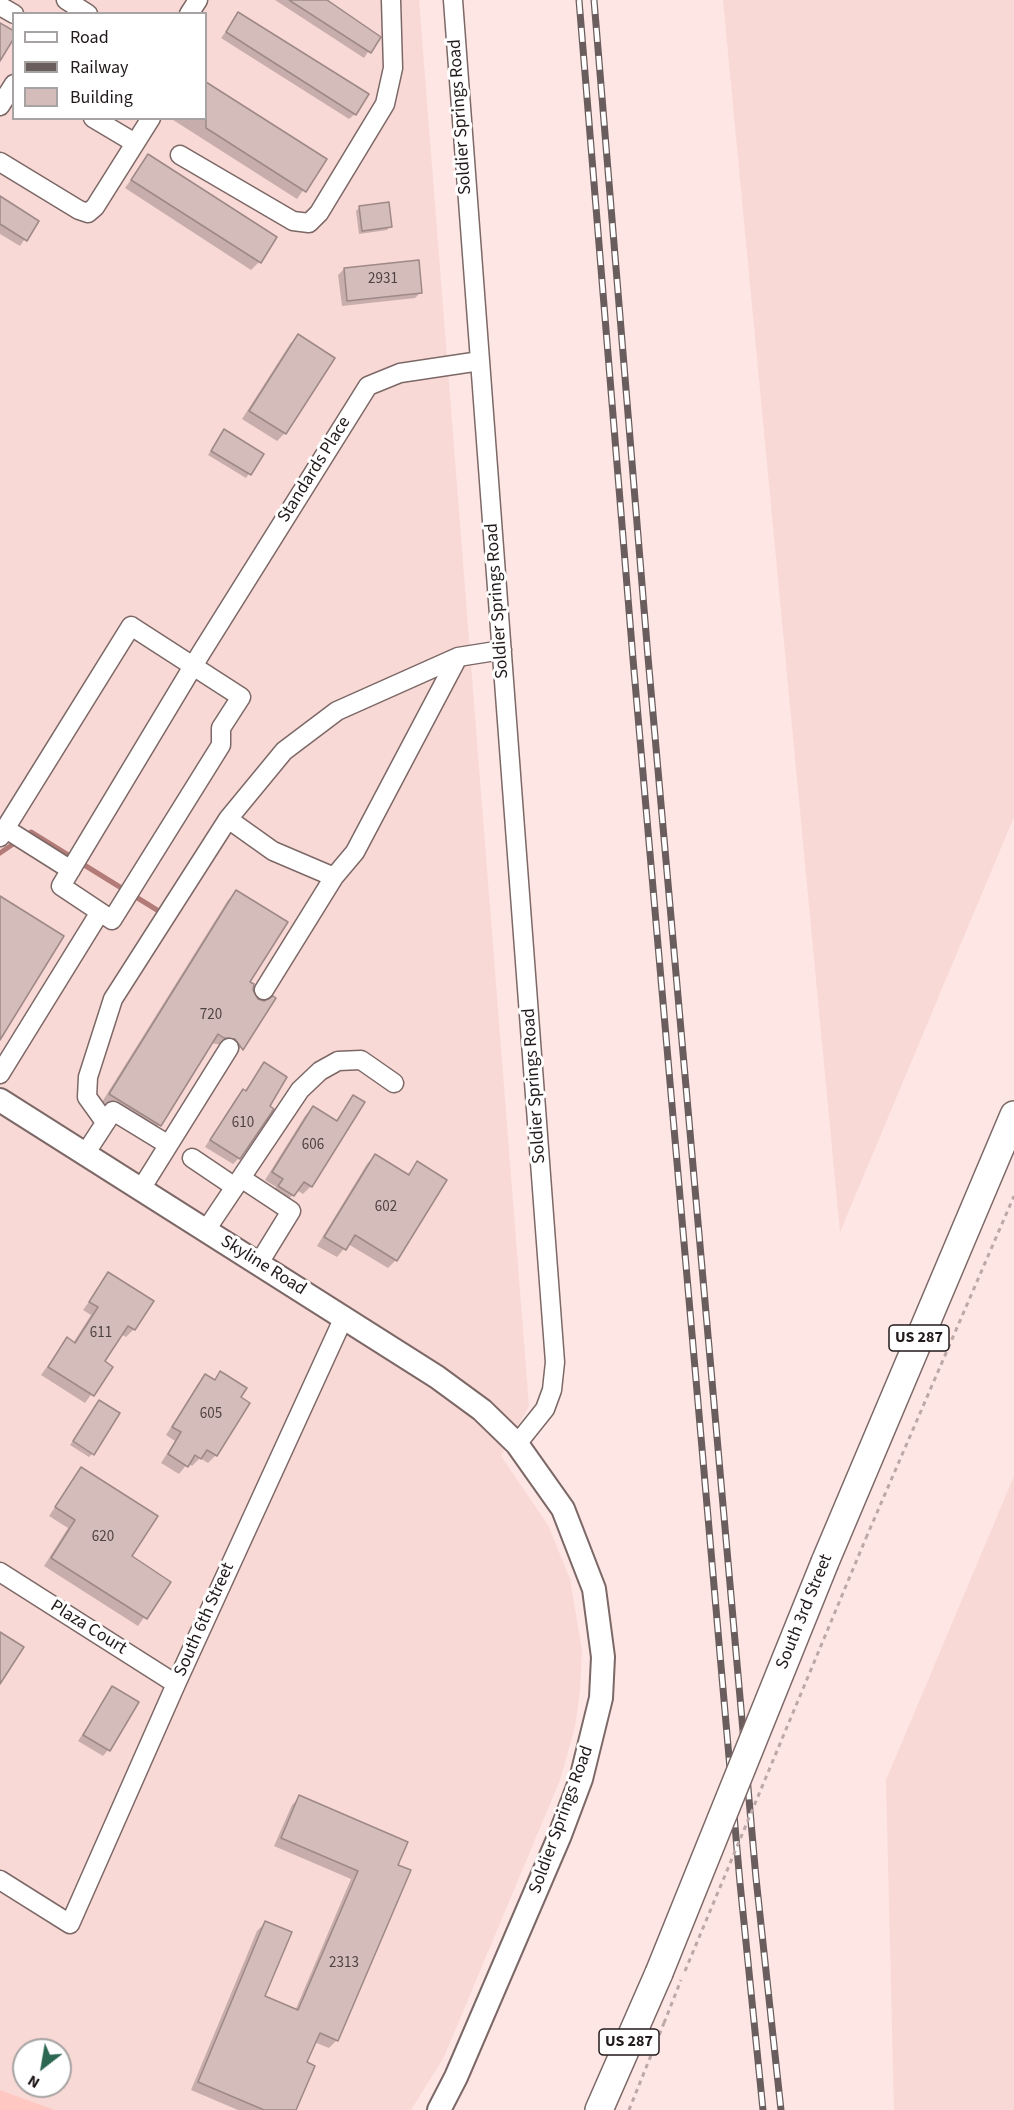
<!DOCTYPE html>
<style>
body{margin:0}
#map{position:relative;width:1014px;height:2110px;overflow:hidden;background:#fde6e4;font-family:"Source Sans 3",sans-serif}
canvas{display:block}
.legend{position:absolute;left:12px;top:12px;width:195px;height:108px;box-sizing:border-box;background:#fff;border:2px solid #a7a3a3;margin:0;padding:8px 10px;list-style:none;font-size:18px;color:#221a1a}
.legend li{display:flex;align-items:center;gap:12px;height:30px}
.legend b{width:30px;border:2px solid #a7a3a3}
.north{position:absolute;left:12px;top:2038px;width:60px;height:60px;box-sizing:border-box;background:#fff;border:2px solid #a7a3a3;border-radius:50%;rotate:211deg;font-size:16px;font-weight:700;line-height:24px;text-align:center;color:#221a1a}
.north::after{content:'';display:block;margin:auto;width:21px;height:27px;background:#2c6752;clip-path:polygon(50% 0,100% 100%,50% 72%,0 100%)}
</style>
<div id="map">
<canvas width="1014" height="2110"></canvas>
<ul class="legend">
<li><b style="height:8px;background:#fff"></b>Road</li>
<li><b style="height:8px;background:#6a5d5d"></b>Railway</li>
<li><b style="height:16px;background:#d3bcba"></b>Building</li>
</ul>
<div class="north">N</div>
</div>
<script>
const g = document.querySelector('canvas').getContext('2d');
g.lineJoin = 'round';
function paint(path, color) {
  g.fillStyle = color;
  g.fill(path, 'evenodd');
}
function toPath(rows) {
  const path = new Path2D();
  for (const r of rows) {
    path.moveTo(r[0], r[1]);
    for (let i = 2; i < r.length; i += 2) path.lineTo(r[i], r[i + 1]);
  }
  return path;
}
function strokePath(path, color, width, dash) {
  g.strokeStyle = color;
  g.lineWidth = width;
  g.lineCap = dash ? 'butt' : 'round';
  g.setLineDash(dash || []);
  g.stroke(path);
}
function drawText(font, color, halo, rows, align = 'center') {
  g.font = font + ' "Source Sans 3",sans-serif';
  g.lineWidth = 6;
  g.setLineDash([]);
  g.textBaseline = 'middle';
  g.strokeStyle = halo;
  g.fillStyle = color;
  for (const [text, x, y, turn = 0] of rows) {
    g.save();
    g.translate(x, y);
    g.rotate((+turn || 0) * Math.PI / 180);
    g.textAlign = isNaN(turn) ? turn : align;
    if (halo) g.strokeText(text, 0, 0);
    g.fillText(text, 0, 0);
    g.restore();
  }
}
const built = toPath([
 [0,0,419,0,529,1406,501,1456,548,1525,570,1579,582,1650,580,1691,575,1727,560,1780,444,2057,411,2110,55,2110,0,2090],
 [14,14,206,14,206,118,14,118],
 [24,2050,60,2050,60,2086,24,2086],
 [723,0,1014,0,1014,817,840,1232],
 [1014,1476,1014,2110,894,2110,886,1780]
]);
const green = toPath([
 [0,2090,55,2110,0,2110]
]);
const shadow = toPath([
 [275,0,324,0,379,35,364,58],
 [239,14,355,114,349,119,221,38],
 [206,83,325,159,297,199,170,118,206,118],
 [148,156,259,262,251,270,125,188],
 [0,198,37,221,20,246,0,234],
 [359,208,390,226,387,230,359,234,356,211],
 [344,269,421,292,415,298,342,306,338,275],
 [298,336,285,433,277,441,242,419,290,344],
 [224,431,262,454,246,478,208,455],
 [236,892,248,982,257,1000,264,1003,274,998,234,1057,227,1046,211,1043,159,1125,151,1133,102,1102,228,900],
 [264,1064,239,1158,233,1164,205,1147,237,1097,244,1092],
 [354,1097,311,1186,303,1194,297,1190,285,1203,271,1195,276,1187,265,1180,305,1116,313,1108,335,1122],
 [375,1156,406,1176,417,1163,396,1260,388,1268,348,1244,337,1257,317,1246,367,1164],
 [109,1274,134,1329,126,1337,121,1334,103,1362,111,1367,85,1403,41,1375,67,1339,73,1343,91,1315,83,1310],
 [221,1373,216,1455,208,1463,200,1458,192,1466,188,1463,179,1474,161,1463,175,1441,166,1435,198,1384,205,1376,213,1381],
 [99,1402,92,1454,89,1457,70,1445],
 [81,1469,130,1557,169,1582,138,1626,44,1566,68,1528,49,1516],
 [113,1688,108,1750,103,1756,78,1741],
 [300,1797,396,1866,337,2040,329,2048,314,2042,305,2063,294,2110,238,2110,191,2090,257,1931,265,1923,263,1997,295,2011,351,1879,274,1846,292,1805]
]);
const stream = toPath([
 [0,853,31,832,157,910]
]);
const building = toPath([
 [289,0,327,0,381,37,371,53,289,0],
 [238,12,369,94,356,115,226,32,238,12],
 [0,23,14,31,14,38,0,61,0,23],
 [206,82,327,159,306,192,206,128,206,82],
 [148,154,277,237,261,263,131,180,148,154],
 [0,196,39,221,27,241,0,224,0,196],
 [389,202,392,227,362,231,359,206,389,202],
 [419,260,422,293,347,301,344,268,419,260],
 [298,334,335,358,286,434,249,411,298,334],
 [224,429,264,454,251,475,211,451,224,429],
 [236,890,288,922,250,982,254,984,253,990,258,999,264,1001,273,996,276,998,243,1050,235,1039,224,1038,218,1034,161,1126,109,1094,236,890],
 [0,896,64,936,0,1040,0,896],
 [264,1062,287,1077,270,1106,274,1109,240,1159,210,1140,243,1089,246,1091,264,1062],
 [353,1095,365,1102,312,1187,304,1182,294,1196,278,1186,283,1179,272,1172,313,1106,337,1121,353,1095],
 [375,1154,409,1175,417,1161,447,1180,397,1261,355,1235,346,1250,324,1237,375,1154],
 [108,1272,154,1301,135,1330,128,1326,105,1361,113,1367,94,1396,48,1367,67,1337,75,1343,98,1307,89,1302,108,1272],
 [220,1371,247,1388,241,1397,250,1403,217,1456,207,1450,201,1459,195,1455,188,1467,168,1454,181,1432,172,1427,205,1374,215,1380,220,1371],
 [99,1400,120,1413,94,1455,73,1441,99,1400],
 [81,1467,158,1516,132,1556,171,1582,147,1619,51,1558,75,1520,55,1507,81,1467],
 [0,1632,24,1647,0,1684,0,1632],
 [112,1686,139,1702,110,1751,83,1735,112,1686],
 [299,1795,408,1842,398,1865,411,1870,338,2041,320,2033,307,2062,315,2066,296,2110,264,2110,198,2082,265,1921,292,1932,265,1996,298,2010,358,1871,281,1838,299,1795]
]);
const path = toPath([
 [866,1538,1014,1196],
 [629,2110,664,2023]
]);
const minor = toPath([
 [66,0,88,14],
 [453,0,555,1362,552,1390,545,1409,517,1444],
 [0,6,14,14],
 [189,14,198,0],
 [0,106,14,84],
 [93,118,135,143],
 [180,155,293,221,309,223,319,213,385,104,393,68,391,0],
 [0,162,79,210,88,213,95,207,151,118],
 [228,819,273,851,334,877,355,852,458,657],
 [6,829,71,870],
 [0,837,131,626,241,697,221,728,221,745,112,920,100,912,0,1074],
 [100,912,61,886,201,653,368,386,400,373,480,361],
 [264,990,334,877],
 [105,1122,87,1097,88,1077,113,999,228,819,284,751,337,711,458,657,502,650],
 [85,1154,113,1111,167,1144],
 [192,1158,235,1187],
 [241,1178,291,1211,259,1263],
 [141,1189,229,1048],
 [206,1230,300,1090,320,1071,338,1061,361,1060,394,1083],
 [0,1572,176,1684],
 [0,1880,70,1924,176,1684,344,1317]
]);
const major = toPath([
 [0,1100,437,1377,482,1410,517,1444,563,1509,594,1589,603,1657,601,1698,581,1779,560,1835,456,2077,439,2110]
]);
const highway = toPath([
 [825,1562,1014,1115],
 [599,2110,659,1973]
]);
const rail = toPath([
 [579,0,633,659,740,1883,763,2110],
 [594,0,648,657,756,1878,781,2110]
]);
const pathBridge = toPath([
 [685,1971,866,1538],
 [664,2023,681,1980]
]);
const highwayBridge = toPath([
 [659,1973,825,1562]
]);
const numberNames = [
 ["2931",383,280],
 ["720",211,1016],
 ["610",243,1124],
 ["606",313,1146],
 ["602",386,1208],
 ["611",101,1334],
 ["605",211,1415],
 ["620",103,1538],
 ["2313",344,1964]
];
const shields = [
 [919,1338,60],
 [629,2042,60]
];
const shieldNames = [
 ["US 287",919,1338],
 ["US 287",629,2042]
];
const streetNames = [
 ["Soldier Springs Road",461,117,-94],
 ["Standards Place",315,470,-58],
 ["Soldier Springs Road",498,601,-94],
 ["Soldier Springs Road",535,1086,-94],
 ["Skyline Road",263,1266,32],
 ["South 3rd Street",805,1612,-68],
 ["South 6th Street",205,1620,-66],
 ["Plaza Court",88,1628,32],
 ["Soldier Springs Road",562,1820,-70]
];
paint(built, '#f9d9d6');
paint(green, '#fec7c2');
paint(shadow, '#0003');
strokePath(stream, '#b27b77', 5);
paint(building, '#d3bcba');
strokePath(building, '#9e8987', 1.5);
strokePath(minor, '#7c6866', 21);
strokePath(major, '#7c6866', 26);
strokePath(highway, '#7c6866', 30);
strokePath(path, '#bba8a7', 3, [4.5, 4.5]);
strokePath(minor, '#fff', 18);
strokePath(major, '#fff', 22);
strokePath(highway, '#fff', 27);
strokePath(rail, '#6a5d5d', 7);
strokePath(rail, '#fff', 4.5, [14]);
strokePath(highwayBridge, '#7c6866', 30, []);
strokePath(pathBridge, '#bba8a7', 3, [4.5, 4.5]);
strokePath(highwayBridge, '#fff', 27);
drawText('15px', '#4e4242', null, numberNames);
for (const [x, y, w] of shields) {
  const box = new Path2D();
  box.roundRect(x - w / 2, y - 13, w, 26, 4.5);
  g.fillStyle = '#fff';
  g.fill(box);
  strokePath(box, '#221a1a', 1.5);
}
drawText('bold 16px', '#221a1a', null, shieldNames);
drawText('18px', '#221a1a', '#fff', streetNames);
</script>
